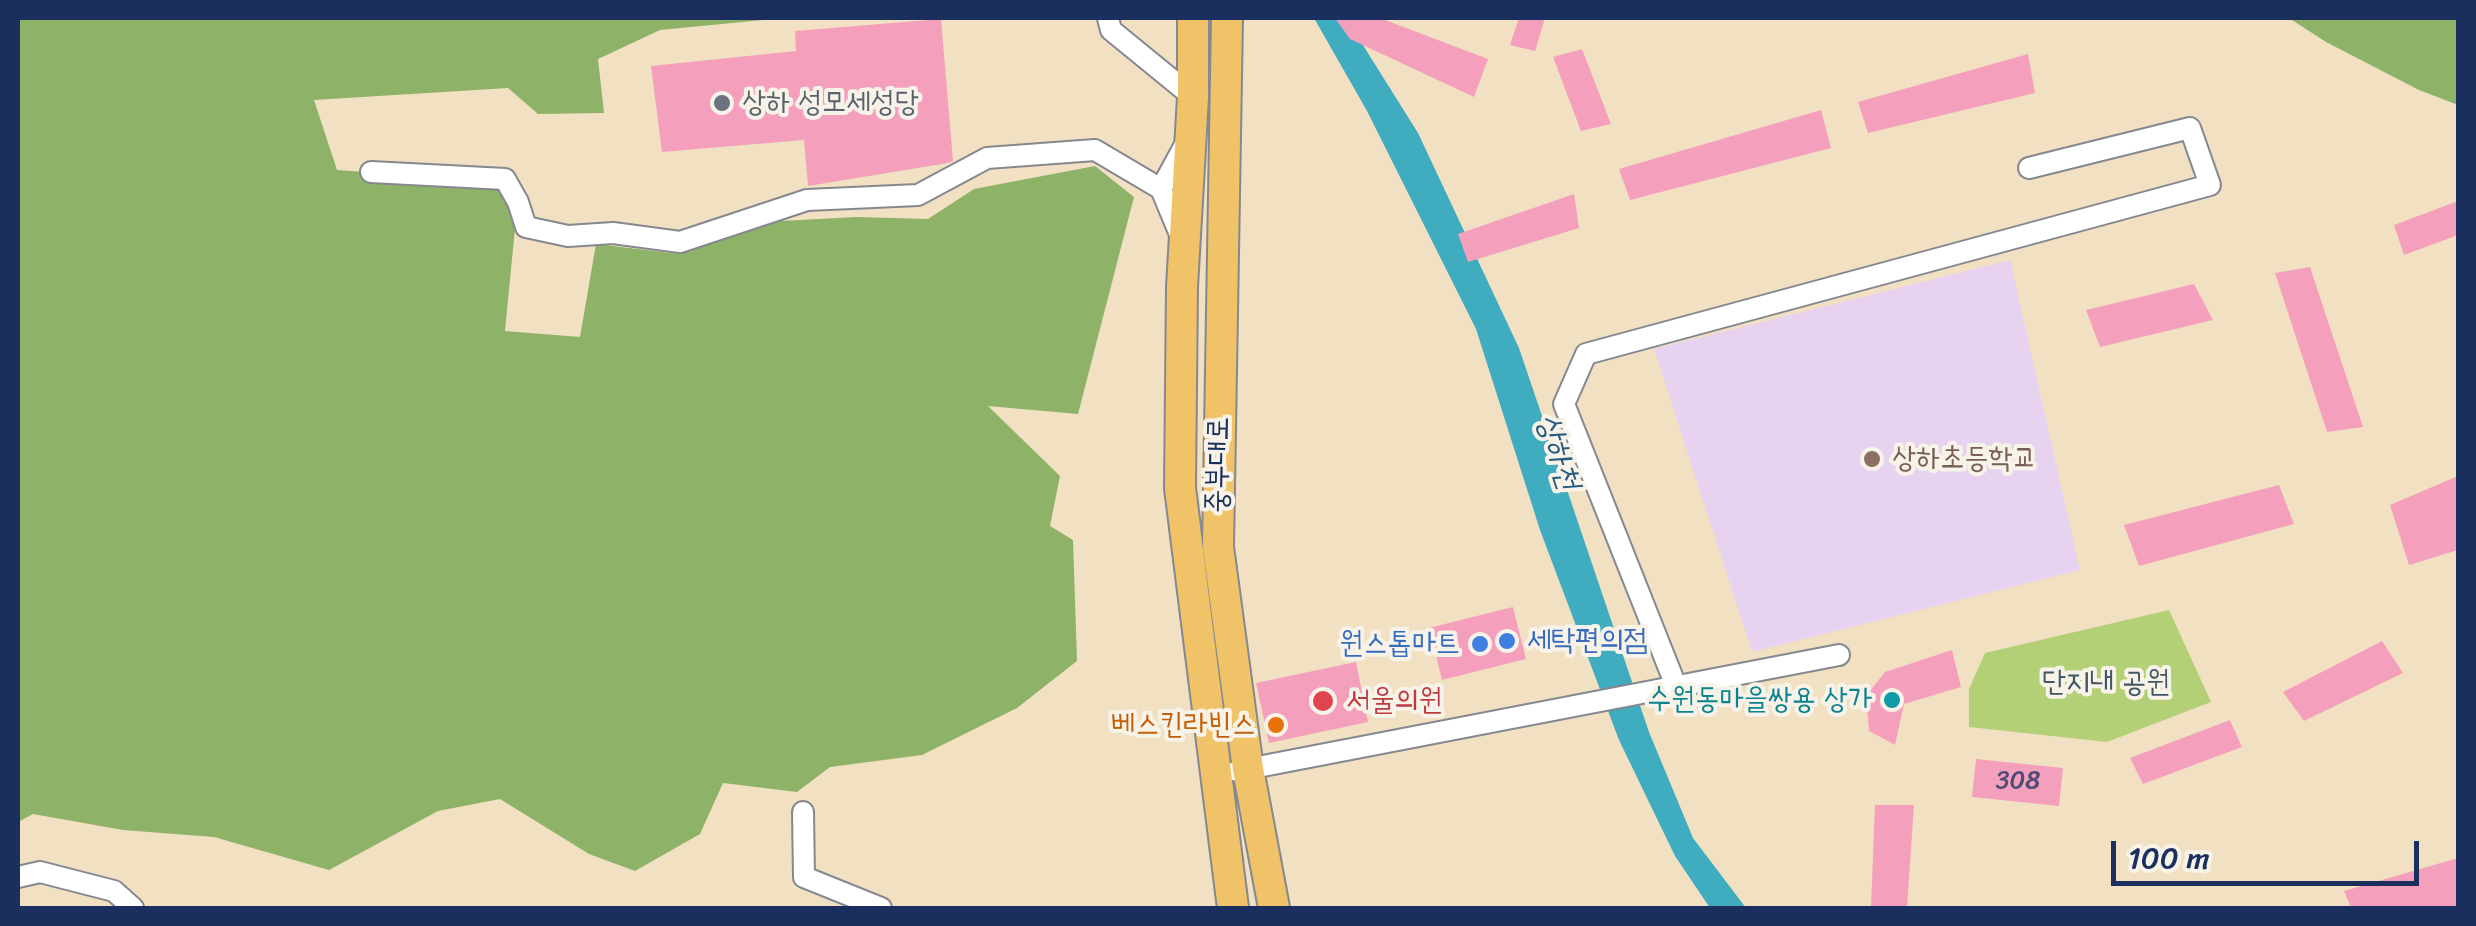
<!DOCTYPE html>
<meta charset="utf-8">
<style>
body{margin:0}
#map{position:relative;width:2476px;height:926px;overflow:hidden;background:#f2e0c3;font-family:Sriracha,sans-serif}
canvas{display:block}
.frame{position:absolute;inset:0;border:20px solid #1b2f5e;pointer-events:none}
.scale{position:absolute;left:2111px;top:841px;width:308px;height:45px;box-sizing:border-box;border:5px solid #1b2f5e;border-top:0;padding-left:12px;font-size:30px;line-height:35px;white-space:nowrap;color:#1b2f5e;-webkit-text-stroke:8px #f7f3e8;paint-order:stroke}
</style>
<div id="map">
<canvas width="2476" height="926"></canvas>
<div class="frame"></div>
<div class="scale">100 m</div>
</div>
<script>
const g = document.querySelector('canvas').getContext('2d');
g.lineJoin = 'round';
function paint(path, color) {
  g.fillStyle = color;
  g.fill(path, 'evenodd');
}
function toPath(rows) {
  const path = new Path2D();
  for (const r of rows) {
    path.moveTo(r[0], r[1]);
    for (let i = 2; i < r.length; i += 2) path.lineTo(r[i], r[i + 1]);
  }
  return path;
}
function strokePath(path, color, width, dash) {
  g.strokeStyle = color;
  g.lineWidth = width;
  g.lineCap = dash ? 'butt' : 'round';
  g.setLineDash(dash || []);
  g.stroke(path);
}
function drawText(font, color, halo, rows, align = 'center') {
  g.font = font + ' Sriracha,"Poor Story",sans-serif';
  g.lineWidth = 8;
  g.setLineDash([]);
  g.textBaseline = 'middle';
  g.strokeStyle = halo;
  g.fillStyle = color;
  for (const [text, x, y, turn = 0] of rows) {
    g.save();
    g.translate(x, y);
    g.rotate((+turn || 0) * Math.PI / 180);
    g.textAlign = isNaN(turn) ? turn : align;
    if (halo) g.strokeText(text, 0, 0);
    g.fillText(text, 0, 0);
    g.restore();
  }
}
const built = toPath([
 [2010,260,2080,570,1752,652,1654,349]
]);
const green = toPath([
 [2169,610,2211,702,2107,742,1969,727,1969,689,1985,653]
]);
const forest = toPath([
 [18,18,784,18,660,30,598,59,604,113,538,114,508,88,314,100,337,170,510,183,516,218,505,331,580,337,596,244,679,254,780,221,857,217,928,219,974,189,1095,166,1134,197,1078,414,988,406,1060,476,1050,526,1073,540,1077,661,1017,708,922,755,830,767,797,792,723,783,700,834,635,871,589,854,500,799,438,811,329,870,214,837,123,830,33,814,18,822],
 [2289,18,2458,18,2458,105,2419,90,2326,42]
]);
const water = toPath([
 [1314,18,1346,18,1418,133,1519,348,1649,732,1693,838,1746,908,1710,908,1675,856,1619,740,1540,530,1476,329,1367,111]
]);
const building = toPath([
 [1335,18,1380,18,1488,59,1474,97,1350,39],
 [1519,18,1545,18,1535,51,1510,45],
 [941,19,953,161,948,163,808,186,804,140,662,152,651,66,796,51,795,31],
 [1582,49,1611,124,1581,131,1553,57],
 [2028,54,2035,93,1868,133,1858,102],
 [1821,110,1831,148,1630,200,1619,169],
 [1574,194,1579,228,1468,262,1458,234],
 [2458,201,2458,235,2404,255,2394,225],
 [2310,267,2363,427,2327,432,2275,273],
 [2194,284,2213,320,2100,347,2086,310],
 [2458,476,2458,550,2409,565,2390,505],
 [2279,485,2294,524,2139,566,2124,525],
 [1513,607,1526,659,1442,680,1429,628],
 [2382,641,2403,673,2304,721,2283,692],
 [1952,650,1961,687,1904,704,1895,745,1869,731,1866,696,1885,672],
 [1356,662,1368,722,1269,743,1256,683],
 [2230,720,2242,747,2143,784,2130,758],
 [1976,759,2063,768,2059,806,1972,797],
 [1875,805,1914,805,1907,908,1871,908],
 [2458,858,2458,908,2351,908,2344,891]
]);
const street = toPath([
 [1108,18,1111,30,1193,97],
 [371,172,505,179,518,202,526,227,568,236,613,233,680,242,807,200,918,195,987,158,1095,150,1161,189,1181,237],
 [1161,189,1187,141],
 [1676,686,1564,404,1586,354,2210,185,2190,128,2029,168],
 [1237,771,1839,655],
 [803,812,804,877,881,908],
 [18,877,40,872,114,891,133,908]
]);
const primary = toPath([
 [1193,18,1193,97,1182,287,1180,488,1233,908],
 [1227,18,1218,547,1248,769,1274,908]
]);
const markers = [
 [722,103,10,"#6b7280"],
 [1872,459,10,"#8d6e63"],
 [1507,641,10,"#3f7fe0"],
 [1480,644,10,"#3f7fe0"],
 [1892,700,10,"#0f9aa8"],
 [1323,701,12,"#e0444e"],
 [1276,725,10,"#e8710a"]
];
const numberNames = [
 ["308",2018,782]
];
const worshipNames = [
 ["상하 성모세성당",742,103]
];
const educationNames = [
 ["상하초등학교",1892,459]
];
const streetNames = [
 ["중부대로",1219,465,-89]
];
const shopNames = [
 ["세탁편의점",1527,641],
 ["원스톱마트",1460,644,"right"]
];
const parkNames = [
 ["단지내 공원",2106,683]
];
const cultureNames = [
 ["수원동마을쌍용 상가",1872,700]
];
const healthNames = [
 ["서울의원",1346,701]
];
const foodNames = [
 ["베스킨라빈스",1256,725]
];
const waterNames = [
 ["상하천",1557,452,72]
];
paint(built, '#e7d2ef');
paint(green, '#b3d076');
paint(forest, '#8eb267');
paint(water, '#40acbf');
paint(building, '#f4a0bd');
strokePath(street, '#868890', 24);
strokePath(primary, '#868890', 34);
strokePath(street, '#fff', 20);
strokePath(primary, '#f1c369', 30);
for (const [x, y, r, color] of markers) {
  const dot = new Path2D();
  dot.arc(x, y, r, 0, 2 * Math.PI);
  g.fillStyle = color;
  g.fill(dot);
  strokePath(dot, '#f7f3e8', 4);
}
drawText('25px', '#514b76', null, numberNames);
drawText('30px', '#5b616d', '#f7f3e8', worshipNames, 'left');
drawText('30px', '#785e54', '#f7f3e8', educationNames, 'left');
drawText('30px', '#1b2f5e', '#f7f3e8', streetNames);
drawText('30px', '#366cbe', '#f7f3e8', shopNames, 'left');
drawText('30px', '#415764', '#f7f3e8', parkNames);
drawText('30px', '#0d838f', '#f7f3e8', cultureNames, 'right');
drawText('30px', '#be3a42', '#f7f3e8', healthNames, 'left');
drawText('30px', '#c56008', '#f7f3e8', foodNames, 'right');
drawText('italic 32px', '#285b80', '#f7f3e8', waterNames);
</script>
